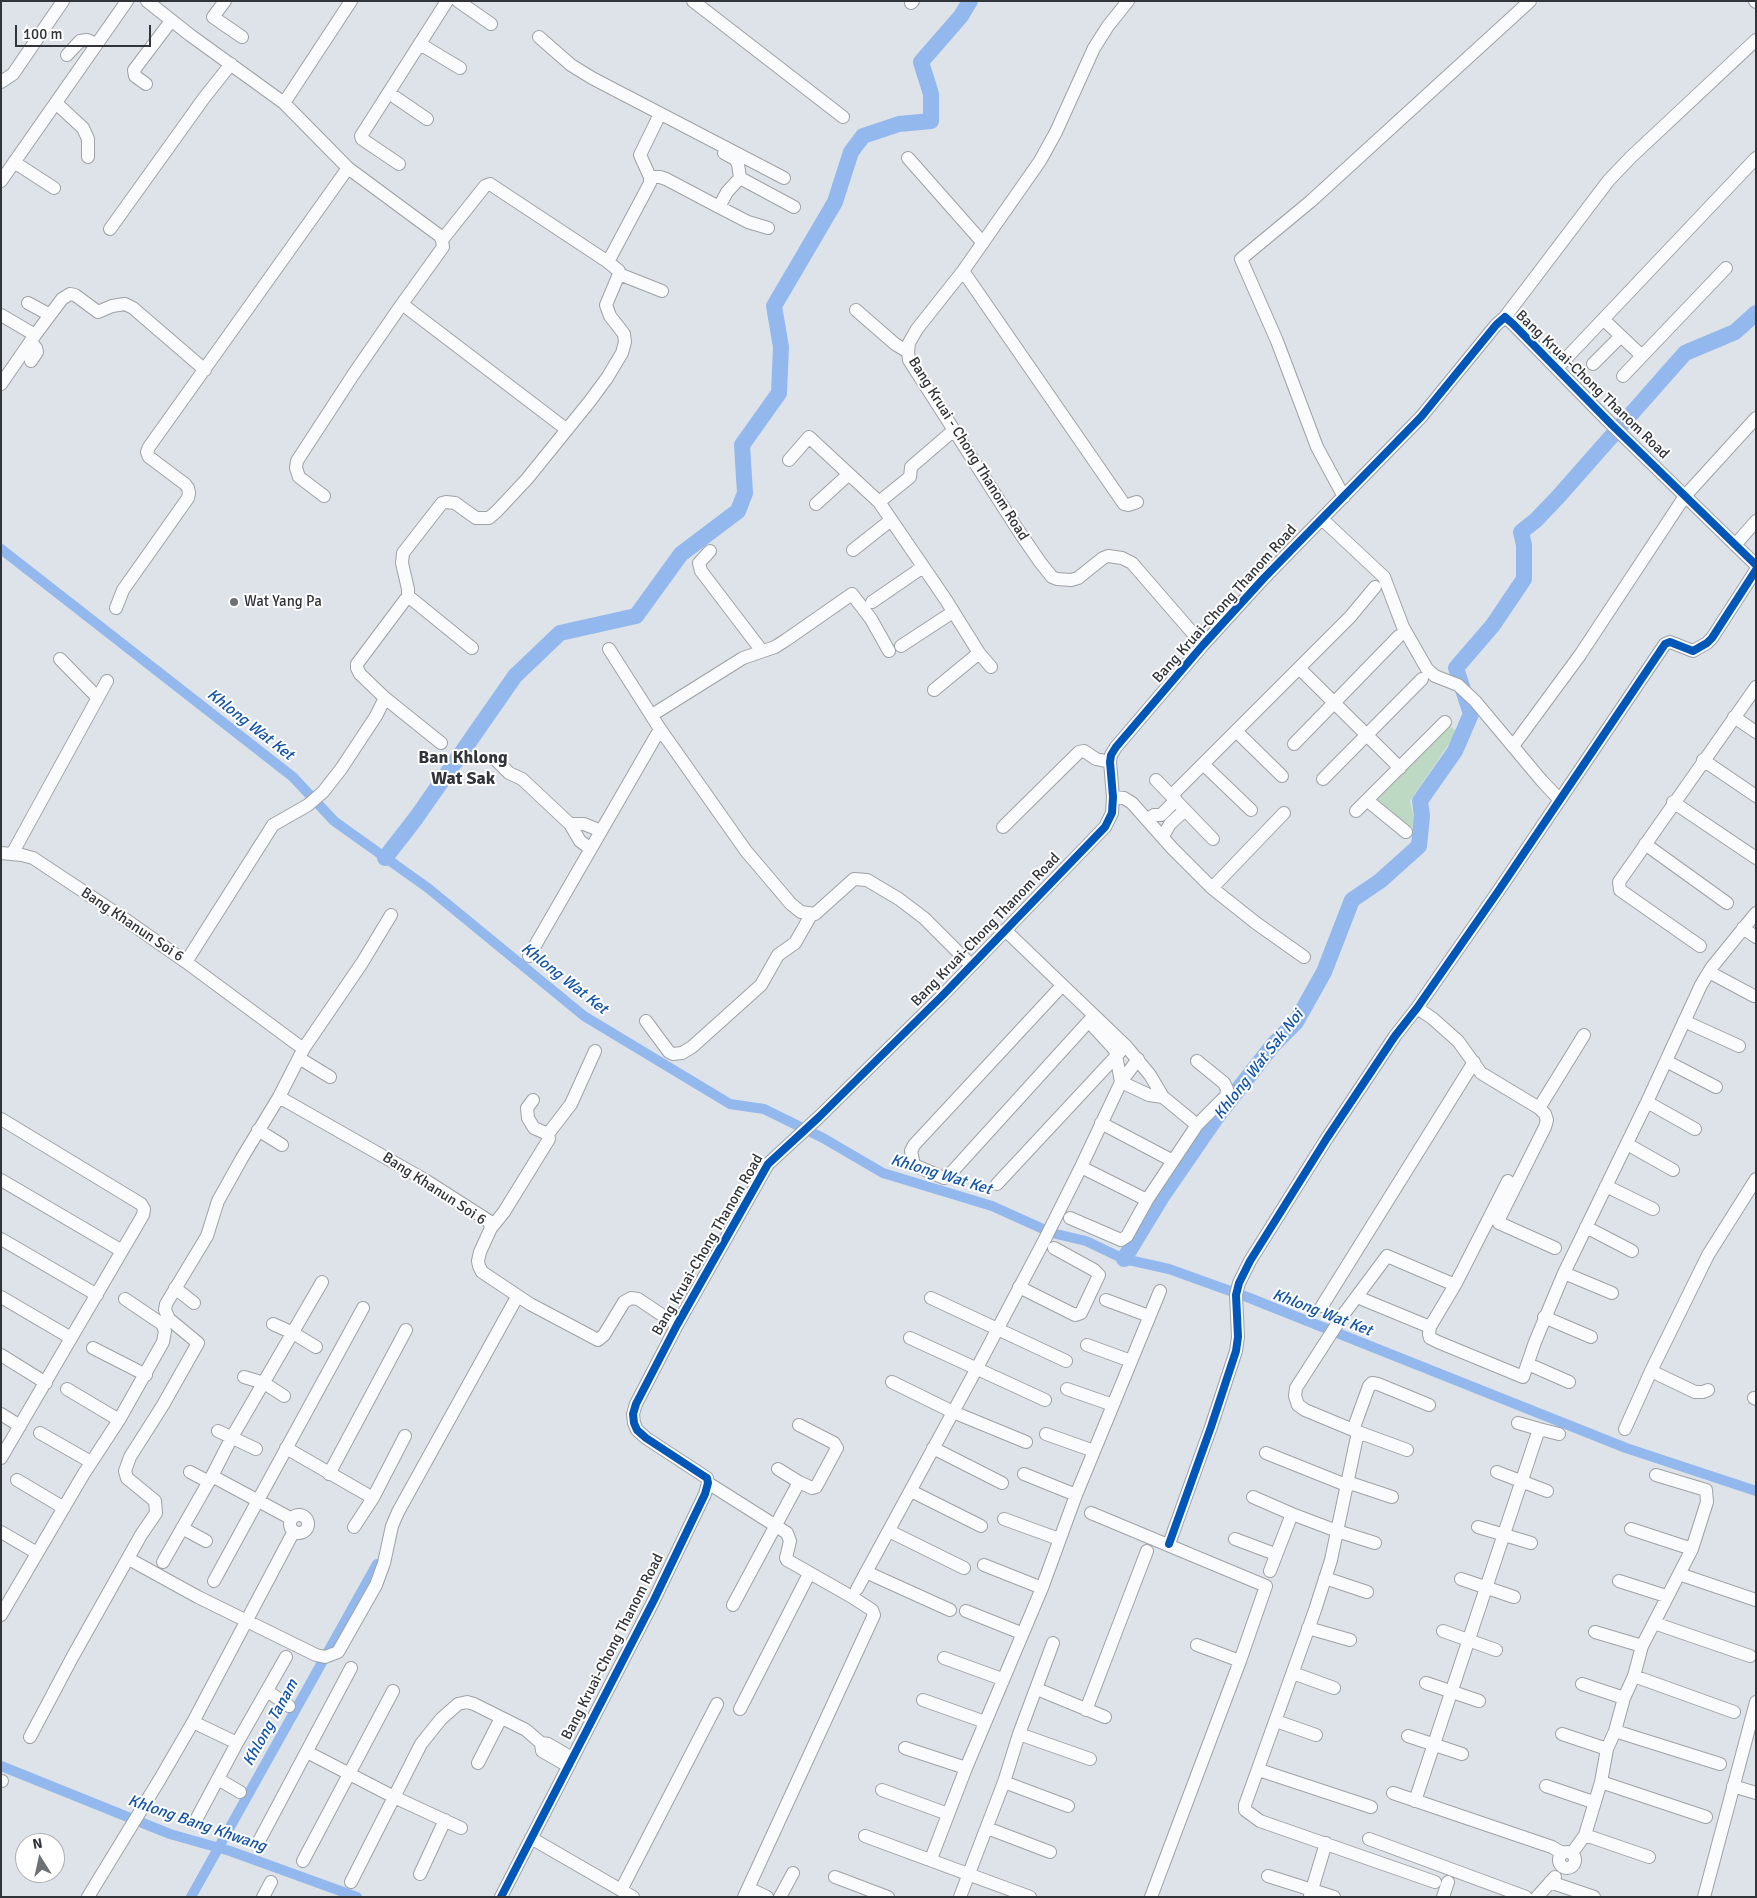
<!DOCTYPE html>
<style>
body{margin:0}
#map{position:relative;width:1757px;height:1898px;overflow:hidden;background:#dee3e9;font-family:Signika,sans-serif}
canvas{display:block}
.frame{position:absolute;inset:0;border:2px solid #313539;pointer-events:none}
.north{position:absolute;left:15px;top:1833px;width:50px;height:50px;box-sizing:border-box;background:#fff;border:1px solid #adaeb0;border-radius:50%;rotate:350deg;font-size:14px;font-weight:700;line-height:20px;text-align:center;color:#313539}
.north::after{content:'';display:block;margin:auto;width:18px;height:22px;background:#6e7277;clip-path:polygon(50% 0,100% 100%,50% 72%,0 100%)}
.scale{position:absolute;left:15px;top:25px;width:136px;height:22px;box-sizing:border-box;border:2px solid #313539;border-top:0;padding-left:6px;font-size:15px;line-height:18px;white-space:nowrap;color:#313539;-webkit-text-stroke:4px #fff;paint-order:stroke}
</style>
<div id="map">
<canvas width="1757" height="1898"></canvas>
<div class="frame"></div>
<div class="north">N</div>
<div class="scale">100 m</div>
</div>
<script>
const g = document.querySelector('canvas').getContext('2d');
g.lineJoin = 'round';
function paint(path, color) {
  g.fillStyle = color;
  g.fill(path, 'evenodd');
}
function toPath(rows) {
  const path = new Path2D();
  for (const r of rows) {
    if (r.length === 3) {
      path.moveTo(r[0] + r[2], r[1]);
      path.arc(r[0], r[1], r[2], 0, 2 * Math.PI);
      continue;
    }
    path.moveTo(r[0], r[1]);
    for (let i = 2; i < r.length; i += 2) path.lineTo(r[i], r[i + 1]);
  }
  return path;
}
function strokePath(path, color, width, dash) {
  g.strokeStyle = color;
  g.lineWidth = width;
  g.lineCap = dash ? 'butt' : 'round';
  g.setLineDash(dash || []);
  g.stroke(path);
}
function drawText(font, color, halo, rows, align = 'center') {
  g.font = font + ' Signika,sans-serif';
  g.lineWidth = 4;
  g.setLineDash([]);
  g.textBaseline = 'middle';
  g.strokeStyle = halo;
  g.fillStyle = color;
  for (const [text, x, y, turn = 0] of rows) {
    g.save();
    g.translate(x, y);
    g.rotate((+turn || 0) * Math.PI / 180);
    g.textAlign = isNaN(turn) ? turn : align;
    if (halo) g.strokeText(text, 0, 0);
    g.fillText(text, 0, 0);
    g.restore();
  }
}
const green = toPath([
 [1445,722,1457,732,1410,801,1415,822,1411,829,1366,798]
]);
const canal = toPath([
 [1,549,293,777,334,821,428,888,584,1016,730,1104,764,1109,823,1138,883,1173,992,1206,1052,1233,1086,1241,1124,1259,1169,1269,1247,1297,1626,1448,1756,1491],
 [1,1766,170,1834,230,1851,357,1897],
 [191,1897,377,1564]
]);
const river = toPath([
 [385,858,416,818,515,676,560,633,636,616,681,554,738,511,745,493,742,445,779,393,781,347,774,306,835,202,851,152,863,136,899,124,931,121,931,94,921,62,961,16,970,1],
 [1124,1259,1161,1198,1216,1118,1273,1045,1296,1022,1324,972,1352,900,1380,881,1419,846,1422,816,1420,801,1455,751,1471,714,1456,668,1493,625,1524,579,1524,545,1521,532,1536,520,1558,497,1685,353,1735,332,1756,313]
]);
const minor = toPath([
 [147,1,190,35,284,103,348,168,440,236,442,240,443,247,402,304,566,429],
 [225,1,213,17,242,37],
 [458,1,491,24],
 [693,1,843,117],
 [1128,1,1108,26,1094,48,1056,132,1040,161,963,271,917,329,909,343,908,352,909,360,1018,530,1040,562,1052,577,1057,579,1071,580,1078,578,1103,558,1108,556,1122,558,1132,563,1203,645],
 [1755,1,1756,2],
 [911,3,913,1],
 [539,37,571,65,592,78,784,178],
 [420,44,460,68],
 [67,55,80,41,87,40,96,44],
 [1,82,13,74,63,1],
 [146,84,135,76,134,70,171,21],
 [389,93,427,119],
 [56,103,83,128,88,139,88,157],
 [284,103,351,1],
 [908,158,983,243],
 [14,162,54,188],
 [399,164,362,139,361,136,447,1],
 [650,177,660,177,666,179,719,207,727,192,740,178,738,164,735,159,724,153],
 [740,178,794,207],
 [1,181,127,1],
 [719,207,748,222,768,228],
 [110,229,204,98,231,64],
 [442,240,485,186,490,184,608,262],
 [963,271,1124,504,1128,505,1137,502],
 [619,274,662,291],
 [28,303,50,315],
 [856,310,895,344,908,352],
 [1,315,35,335,62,299,70,294,75,295,98,312,112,306,125,304,133,308,205,370],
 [1505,317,1609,180,1631,157,1756,40],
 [1604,320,1642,356,1726,268],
 [31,342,36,348,37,352,31,361],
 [1593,364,1621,336],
 [1557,368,1756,158],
 [1623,376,1642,356],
 [1,384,35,335],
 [789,460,809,437,879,502,910,477,911,467,954,430],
 [324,496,299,477,296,468,297,461,353,375,402,304],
 [1344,497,1317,447,1277,341,1241,259,1311,201,1530,1],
 [879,502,946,600,979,653,934,690],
 [816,504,849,474],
 [1322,519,1384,577,1403,627,1427,669,1435,676,1458,685,1475,701,1542,781,1560,800],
 [1735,545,1756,521],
 [853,550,891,520],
 [710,551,699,563,701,571,762,651],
 [408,596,472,648],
 [872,602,923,567],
 [116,608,123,590,188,498,189,493,188,488,185,484,149,457,147,452,149,447,348,168],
 [901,646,953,612],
 [609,649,660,729,746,851,791,904,801,912,815,914,854,879,867,880,899,899,924,918,971,965],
 [979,653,991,667],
 [60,659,97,697],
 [1299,668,1400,768],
 [385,698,441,743],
 [652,715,743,658,775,647,786,640,852,594,871,619,889,651],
 [1734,717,1756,732],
 [1236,731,1282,776],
 [1294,744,1399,636],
 [1513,746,1580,655,1685,496,1756,418],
 [1703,760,1756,796],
 [497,761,509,773,522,779,570,824,580,841,591,849],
 [1203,764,1251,810],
 [1323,779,1422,679],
 [1156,780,1213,839],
 [1172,795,1350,617,1375,587],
 [1113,797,1124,798,1132,803,1172,848,1212,888,1256,923,1304,957],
 [1368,801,1406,832],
 [1673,802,1756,858],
 [1356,811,1445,722],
 [1147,820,1154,815,1161,815,1176,800],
 [570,824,584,824,601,831],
 [1003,827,1079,752,1084,751,1096,759,1110,762],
 [1163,836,1170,824,1185,810],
 [1645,844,1727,903],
 [1,853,22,855,33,858,116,913,186,962,298,1045,304,1048],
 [12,854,107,681],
 [1212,888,1284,813],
 [1743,928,1756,937],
 [1005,930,1126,1046,1150,1075,1163,1097],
 [1700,946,1620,890,1619,882,1756,687],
 [529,956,660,729],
 [186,962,273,825,308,805,323,792,341,769,376,716,385,698,360,674,357,668,357,664,408,596,408,589,402,563,403,553,442,503,446,502,455,503,476,518,489,518,497,511,527,479,590,401,607,378,622,353,625,342,624,334,610,316,606,305,619,274,619,271,608,262,650,183,650,177,640,155,660,114],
 [1709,972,1754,996],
 [1057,991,914,1145,911,1151,914,1165,944,1178,951,1173,1089,1021],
 [1417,1008,1432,1018,1458,1041,1481,1073,1539,1108,1545,1114,1547,1120,1545,1127,1498,1221,1499,1223,1555,1248],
 [646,1021,669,1052,673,1054,682,1053,692,1047,761,985,778,955,795,943,811,915],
 [1684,1021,1739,1046],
 [1093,1026,1115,1050,1121,1082],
 [299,1058,330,1077],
 [1666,1061,1716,1087],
 [1121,1082,1149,1095,1163,1097,1197,1125,1226,1096,1227,1089,1224,1083,1197,1061],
 [279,1097,425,1180,489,1221,491,1228,480,1252,478,1261,479,1266,482,1272,530,1304,598,1340,604,1335,624,1302,631,1298,638,1299,677,1325],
 [1647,1102,1695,1129],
 [1539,1108,1584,1035],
 [1,1119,141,1204,144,1209,143,1215,1,1458],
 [1101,1123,1173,1161],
 [258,1130,282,1145],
 [548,1134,571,1104,595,1051],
 [1627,1144,1673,1170],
 [1,1180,122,1251],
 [1508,1181,1455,1285,1430,1327,1429,1334,1430,1338,1438,1342,1523,1377,1535,1342,1564,1273,1647,1102,1701,985,1712,967,1756,913],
 [997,1184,1120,1052],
 [1606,1186,1653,1209],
 [1147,1200,1197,1125],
 [1070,1218,1121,1240,1127,1236,1147,1200,1081,1167],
 [1586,1227,1632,1251],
 [491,1228,504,1212,549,1139,548,1134,534,1128,528,1118,527,1108,533,1100],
 [1,1239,97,1295],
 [1564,1273,1612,1293],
 [1019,1287,1075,1315,1081,1313,1099,1275,1094,1270,1054,1248],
 [175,1288,194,1303],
 [1,1297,71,1338],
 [931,1298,1066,1361],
 [1362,1299,1430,1327],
 [1106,1300,1149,1316],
 [1322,1306,1474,1062],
 [1544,1317,1591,1337],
 [273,1324,293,1333,316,1347],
 [910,1338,1045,1400],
 [1087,1345,1131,1361],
 [93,1348,146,1375],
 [1,1355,46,1383],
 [1528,1364,1569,1382],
 [1651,1371,1695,1392,1703,1392,1708,1390],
 [244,1377,264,1383,284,1396],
 [892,1382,953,1412,1026,1442],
 [67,1389,119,1420],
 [1067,1389,1113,1405],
 [1754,1398,1756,1399],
 [1,1414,20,1426],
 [1518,1423,1539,1429],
 [1625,1429,1651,1371,1708,1255,1756,1179],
 [1353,1430,1369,1386,1372,1383,1378,1384,1429,1405],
 [218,1431,256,1449],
 [1358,1432,1407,1450],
 [40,1433,91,1462],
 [1046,1434,1094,1451],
 [286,1448,373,1498],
 [933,1448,1002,1483],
 [1266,1453,1346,1485],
 [190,1472,209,1482],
 [1497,1472,1547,1491],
 [329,1474,406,1330],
 [1024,1474,1076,1495],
 [1656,1475,1706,1490,1707,1502,1692,1549,1642,1646,1634,1676,1624,1698,1615,1731,1720,1764],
 [212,1476,292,1519],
 [17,1480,64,1508],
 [799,1482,812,1488,816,1487,837,1448,834,1443,799,1425],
 [1347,1482,1392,1497],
 [708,1483,787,1533,790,1541,786,1558,787,1560,852,1597,872,1610,874,1615,744,1897],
 [911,1491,981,1526],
 [1253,1497,1292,1514],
 [1091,1513,1266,1586,1240,1661,1151,1897],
 [299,1524,9],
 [1004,1519,1059,1539],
 [354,1527,373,1498,405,1436],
 [1478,1527,1531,1543],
 [182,1528,206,1541],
 [1631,1529,1692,1549],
 [889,1531,964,1568],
 [1,1532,37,1553],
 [1235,1539,1275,1554],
 [1169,1544,1211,1427,1236,1351,1238,1337,1236,1295,1239,1283,1250,1261,1327,1138,1395,1036,1417,1008,1497,893,1665,644,1670,642,1693,651,1707,643,1712,638,1756,570],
 [129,1559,198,1597,316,1655,325,1657,338,1652,376,1585,384,1563,392,1526,398,1512,517,1297],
 [163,1562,212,1476,232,1437,322,1282],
 [984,1565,1042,1588],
 [1270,1571,1292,1514,1337,1531,1375,1543],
 [866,1572,950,1610],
 [1679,1574,1756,1600],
 [1325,1578,1367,1592],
 [1461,1579,1514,1597],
 [214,1581,363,1308],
 [1619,1581,1666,1596],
 [857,1589,977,1368,1045,1239,1081,1167,1121,1082,1138,1059],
 [733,1605,799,1482,778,1469],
 [966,1611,1021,1633],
 [1,1615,83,1475,119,1420,163,1342,165,1331,162,1324,125,1299],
 [1654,1623,1750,1656],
 [1308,1628,1350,1640],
 [1443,1631,1496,1650],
 [1595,1632,1642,1646],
 [1197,1645,1240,1661],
 [944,1658,1002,1679],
 [1293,1673,1334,1688],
 [1634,1676,1734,1712],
 [1426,1683,1479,1701],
 [1582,1684,1624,1698],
 [1037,1689,1105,1717],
 [267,1691,289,1706],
 [923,1700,985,1722],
 [740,1709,809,1574],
 [1086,1710,1147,1551],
 [1276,1721,1316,1735],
 [193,1722,237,1743],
 [1019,1734,1090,1759],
 [1562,1734,1607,1749],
 [1408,1736,1462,1754],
 [30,1737,73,1656,141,1535,156,1513,155,1501,127,1478,125,1471,130,1457,163,1405,198,1343,169,1319,165,1310,166,1304,207,1236,218,1201,242,1158,279,1097,304,1048,362,963,391,915],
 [541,1743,548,1744,572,1758],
 [905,1748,966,1768],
 [307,1752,394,1797,461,1828],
 [478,1763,501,1718],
 [1259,1770,1371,1807],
 [218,1779,240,1792],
 [1,1781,2,1781],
 [1004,1782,1068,1806],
 [1601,1782,1706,1817],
 [1546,1786,1593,1802],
 [1733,1786,1756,1793],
 [882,1790,948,1814],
 [1393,1793,1552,1847,1562,1853],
 [1415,1801,1539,1429,1559,1434],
 [197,1818,237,1743,286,1657],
 [987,1828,1050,1852],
 [1585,1835,1649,1857],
 [865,1836,1030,1897],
 [531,1838,633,1897],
 [1369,1839,1526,1897],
 [258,1843,351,1668],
 [1567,1860,8],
 [1572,1853,1585,1835,1601,1782,1607,1749,1615,1731],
 [931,1859,966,1768,1042,1588,1076,1495,1160,1291],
 [303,1861,393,1691],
 [420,1874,445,1820],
 [1268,1876,1334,1897],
 [835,1877,888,1897],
 [351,1882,421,1744,441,1719,458,1704,467,1702,474,1704,526,1730,541,1743,542,1751,568,1766],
 [1435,1882,1260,1821,1245,1810,1245,1805,1315,1610,1331,1560,1358,1432,1305,1410,1298,1405,1295,1396,1296,1388,1343,1315,1387,1256,1455,1285],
 [1550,1882,1594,1897],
 [748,1888,767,1897],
 [621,1890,717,1704],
 [1310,1896,1326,1843],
 [88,1897,160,1779,193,1722,294,1531],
 [263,1897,271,1882],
 [501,1897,654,1600,705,1494,708,1483,707,1478,646,1438,637,1430,634,1423,633,1414,636,1404,677,1325,768,1164,819,1117,942,996,1105,827,1112,813,1113,797,1110,762,1111,755,1116,747,1203,645,1264,578,1421,417,1496,325,1505,317,1513,324,1612,425,1756,565],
 [780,1897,793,1873],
 [960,1897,1004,1782,1019,1734,1053,1643],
 [1443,1897,1448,1882],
 [1537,1897,1555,1877],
 [1704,1897,1756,1702]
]);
const cycleway = toPath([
 [1169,1544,1211,1427,1236,1351,1238,1337,1236,1295,1239,1283,1250,1261,1327,1138,1395,1036,1417,1008,1497,893,1665,644,1670,642,1693,651,1707,643,1712,638,1756,570],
 [501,1897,654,1600,705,1494,708,1483,707,1478,646,1438,637,1430,634,1423,633,1414,636,1404,677,1325,768,1164,819,1117,942,996,1105,827,1112,813,1113,797,1110,762,1111,755,1116,747,1203,645,1264,578,1421,417,1496,325,1505,317,1513,324,1612,425,1756,565]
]);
const markers = [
 [234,602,5,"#6e7277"]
];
const streetNames = [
 ["Bang Kruai-Chong Thanom Road",1592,385,44],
 ["Bang Kruai - Chong Thanom Road",968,449,58],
 ["Bang Kruai-Chong Thanom Road",1225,604,-48],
 ["Bang Khanun Soi 6",132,925,34],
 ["Bang Kruai-Chong Thanom Road",986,930,-46],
 ["Bang Khanun Soi 6",434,1189,33],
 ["Bang Kruai-Chong Thanom Road",708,1245,-60],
 ["Bang Kruai-Chong Thanom Road",613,1647,-63]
];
const poiNames = [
 ["Wat Yang Pa",244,602]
];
const waterNames = [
 ["Khlong Wat Ket",250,725,38],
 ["Khlong Wat Ket",564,979,38],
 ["Khlong Wat Sak Noi",1259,1065,-52],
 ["Khlong Wat Ket",941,1175,17],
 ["Khlong Wat Ket",1322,1313,21],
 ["Khlong Tanam",271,1723,-61],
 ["Khlong Bang Khwang",197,1824,19]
];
const quarterNames = [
 ["Ban Khlong",463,758],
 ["Wat Sak",463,779]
];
paint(green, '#bdd8c3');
strokePath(canal, '#93b8ed', 10);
strokePath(river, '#93b8ed', 16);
strokePath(minor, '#9ea2a6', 14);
strokePath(minor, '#fafbfc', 12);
strokePath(cycleway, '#0057b8', 8);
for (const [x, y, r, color] of markers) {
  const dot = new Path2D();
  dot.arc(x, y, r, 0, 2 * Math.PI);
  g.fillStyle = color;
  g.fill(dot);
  strokePath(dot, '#fff', 2);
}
drawText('15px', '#313539', '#fff', streetNames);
drawText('15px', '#313539', '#fff', poiNames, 'left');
drawText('italic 16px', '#1254a9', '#fff', waterNames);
drawText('bold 18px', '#313539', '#fff', quarterNames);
</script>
